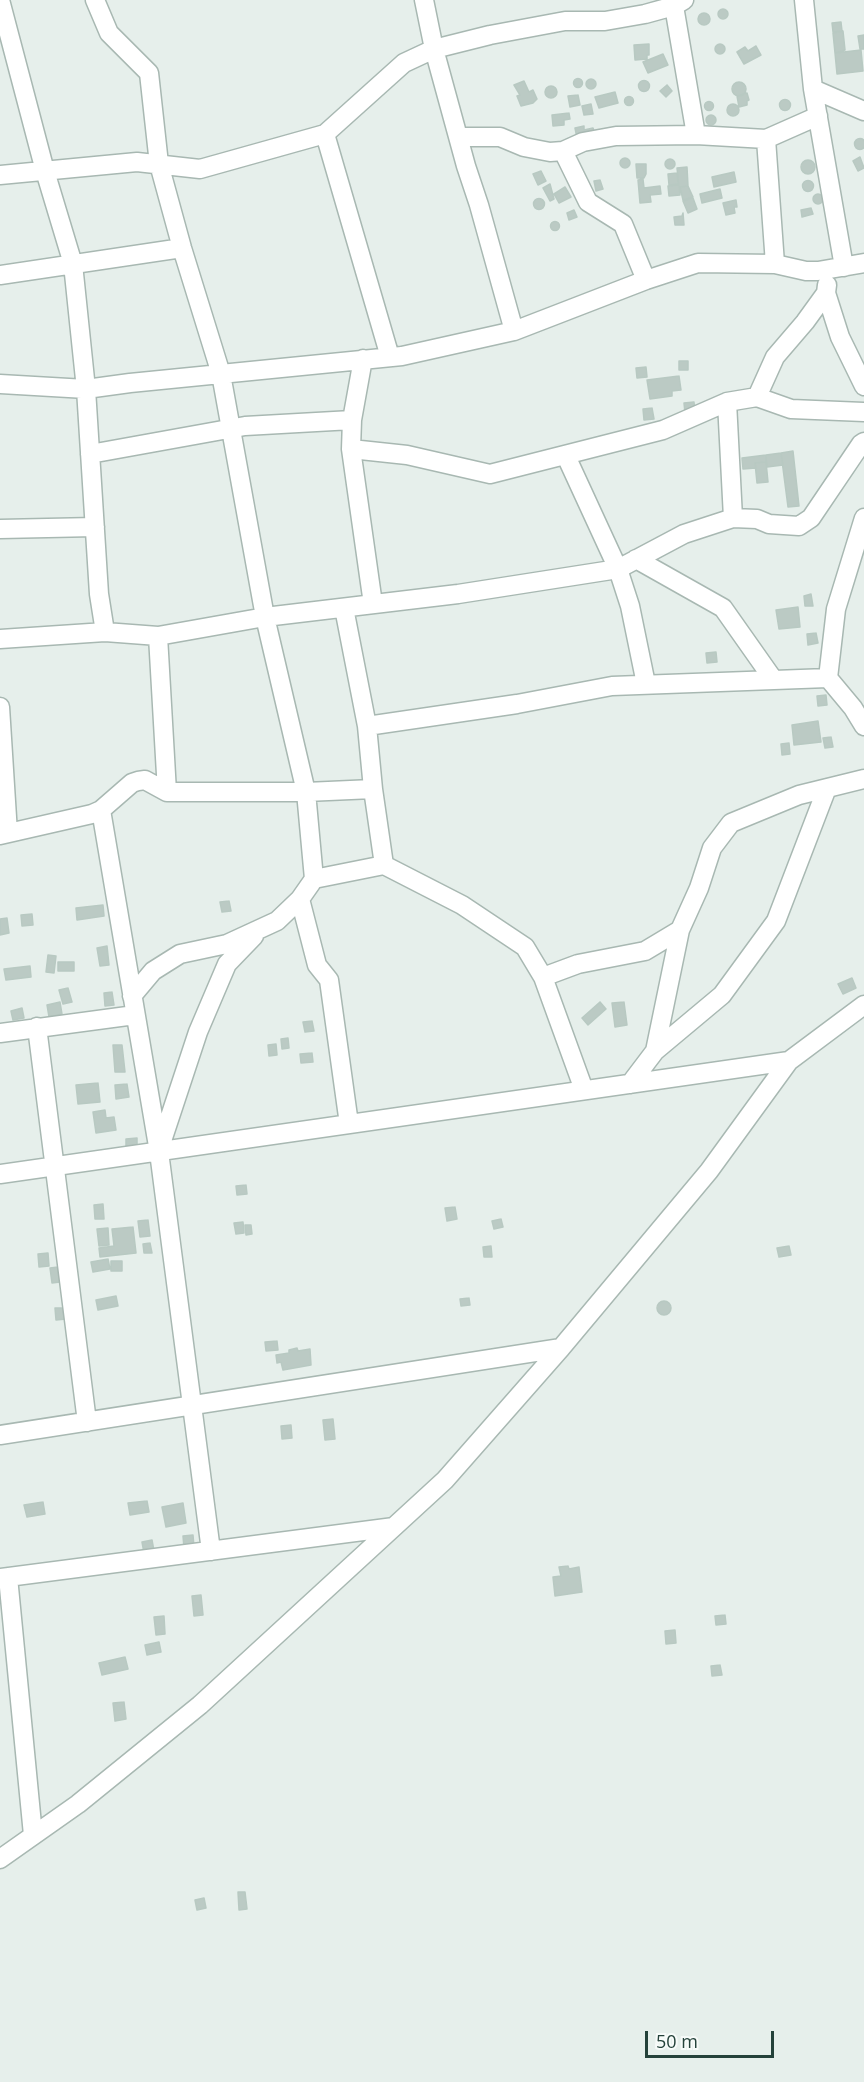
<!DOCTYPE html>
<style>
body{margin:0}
#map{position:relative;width:864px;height:2082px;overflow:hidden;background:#e6efeb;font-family:"Open Sans",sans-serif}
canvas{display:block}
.scale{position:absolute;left:645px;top:2031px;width:129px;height:27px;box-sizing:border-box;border:3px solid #24423a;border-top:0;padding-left:8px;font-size:18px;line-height:21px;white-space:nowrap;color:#24423a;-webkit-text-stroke:4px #f7fbf9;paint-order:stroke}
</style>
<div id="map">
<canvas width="864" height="2082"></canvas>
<div class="scale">50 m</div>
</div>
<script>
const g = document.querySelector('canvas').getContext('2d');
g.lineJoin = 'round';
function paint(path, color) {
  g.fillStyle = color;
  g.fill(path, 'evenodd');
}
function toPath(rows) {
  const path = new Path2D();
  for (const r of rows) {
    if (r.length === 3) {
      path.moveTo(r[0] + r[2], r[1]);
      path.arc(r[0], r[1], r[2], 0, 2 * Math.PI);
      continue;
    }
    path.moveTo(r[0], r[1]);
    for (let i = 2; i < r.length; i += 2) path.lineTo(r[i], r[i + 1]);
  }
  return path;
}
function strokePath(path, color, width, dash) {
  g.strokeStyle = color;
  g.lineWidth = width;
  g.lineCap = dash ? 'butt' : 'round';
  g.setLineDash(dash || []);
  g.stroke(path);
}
const building = toPath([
 [723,14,5],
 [704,19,6],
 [841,22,842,31,833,32,832,23,841,22],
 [843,31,845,50,835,53,833,33,843,31],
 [864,35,864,49,860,49,858,36,864,35],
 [720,49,5],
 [649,44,649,55,647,55,647,59,635,60,634,45,649,44],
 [756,46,761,55,744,64,737,52,745,47,748,51,756,46],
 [861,50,863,71,837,74,835,53,861,50],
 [663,54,668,65,648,73,643,62,663,54],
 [578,83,4.5],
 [591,84,5],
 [644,86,5.5],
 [524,81,529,92,533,90,537,99,533,103,521,106,517,96,520,95,514,85,524,81],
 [739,89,7],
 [667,85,672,91,666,97,660,91,667,85],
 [551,92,6],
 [615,92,618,103,599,108,595,97,615,92],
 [747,93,749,100,747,101,747,105,739,107,737,96,747,93],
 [578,95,580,105,570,107,568,96,578,95],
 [629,101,4.5],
 [785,105,5.5],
 [709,106,4.5],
 [733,110,6],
 [591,104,593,114,584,115,582,106,591,104],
 [569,113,570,119,564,120,564,125,553,126,552,115,569,113],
 [711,120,5],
 [584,126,584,130,593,128,595,134,577,138,575,128,584,126],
 [860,144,5.5],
 [860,157,864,168,858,171,853,161,860,157],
 [625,163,5],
 [670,164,5],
 [808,167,7],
 [636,164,646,164,646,174,644,178,637,178,636,164],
 [687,167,688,186,679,187,677,168,687,167],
 [541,171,546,181,538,185,533,174,541,171],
 [734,172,736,182,714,187,712,177,734,172],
 [677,173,678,184,669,185,668,174,677,173],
 [643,179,644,188,660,186,661,194,650,195,651,202,640,203,638,180,643,179],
 [600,180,603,189,596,191,594,181,600,180],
 [808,186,5.5],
 [550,184,554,199,550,201,543,188,550,184],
 [679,185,680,195,669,196,668,186,679,185],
 [688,186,693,197,683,200,680,187,688,186],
 [565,187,571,197,559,203,554,194,565,187],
 [720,189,722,198,702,203,700,194,720,189],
 [818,199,5],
 [693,198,697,209,688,213,683,201,693,198],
 [539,204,5.5],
 [736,200,737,207,734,207,735,213,726,215,723,203,736,200],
 [811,208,813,214,802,217,801,210,811,208],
 [574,210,577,217,569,220,567,213,574,210],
 [683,213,684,225,675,225,674,217,682,216,683,213],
 [555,226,4.5],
 [679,361,688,361,688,370,679,370,679,361],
 [646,367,647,377,637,378,636,368,646,367],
 [679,376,681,390,672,391,672,396,650,399,647,380,679,376],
 [694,402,695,412,685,413,684,403,694,402],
 [652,408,654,419,644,420,643,409,652,408],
 [793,451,799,506,788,507,781,453,793,451],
 [781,453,783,465,767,467,766,455,781,453],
 [766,455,766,462,755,463,756,468,743,469,742,458,766,455],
 [766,462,768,482,757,483,755,463,766,462],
 [811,594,813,606,805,606,804,596,811,594],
 [798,607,800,627,779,629,776,610,798,607],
 [816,633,818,643,808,645,807,634,816,633],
 [716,652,717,662,707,663,706,653,716,652],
 [826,695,827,705,818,706,817,696,826,695],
 [818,721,821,742,794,745,792,725,818,721],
 [831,737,833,747,825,748,823,738,831,737],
 [789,743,790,754,782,755,781,744,789,743],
 [229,901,231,911,222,912,220,902,229,901],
 [103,905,104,916,77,920,76,908,103,905],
 [32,914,33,925,22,926,21,915,32,914],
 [7,918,9,933,0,935,0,919,7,918],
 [107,946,109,965,100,966,97,948,107,946],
 [48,955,56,956,54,973,46,972,48,955],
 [58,962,74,962,74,971,58,971,58,962],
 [30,966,31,977,6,980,4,969,30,966],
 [852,978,856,988,843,994,838,984,852,978],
 [68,988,72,1002,63,1004,59,990,68,988],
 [112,992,114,1005,105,1006,104,993,112,992],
 [60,1002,62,1014,49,1017,47,1005,60,1002],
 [600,1002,606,1009,588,1025,582,1018,600,1002],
 [624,1002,627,1025,615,1027,612,1003,624,1002],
 [22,1008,24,1018,13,1020,11,1011,22,1008],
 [312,1021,314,1031,305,1032,303,1022,312,1021],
 [288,1038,289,1048,282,1049,281,1039,288,1038],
 [276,1044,277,1055,269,1056,268,1045,276,1044],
 [113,1045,122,1045,125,1072,115,1072,113,1045],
 [312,1053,313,1062,301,1063,300,1054,312,1053],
 [98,1083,100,1102,78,1104,76,1085,98,1083],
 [127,1084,129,1097,116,1099,115,1085,127,1084],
 [105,1110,106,1118,114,1117,116,1130,96,1133,93,1112,105,1110],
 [137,1138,137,1151,126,1152,126,1139,137,1138],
 [246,1185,247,1194,237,1195,236,1186,246,1185],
 [103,1204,104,1219,95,1219,94,1205,103,1204],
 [455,1207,457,1219,447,1221,445,1208,455,1207],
 [501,1219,503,1227,494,1229,492,1221,501,1219],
 [148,1220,150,1236,140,1237,138,1221,148,1220],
 [243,1222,244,1233,236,1234,234,1223,243,1222],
 [245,1225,251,1225,252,1234,246,1235,245,1225],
 [133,1227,136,1253,100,1257,99,1248,114,1246,112,1229,133,1227],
 [108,1228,109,1245,99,1246,97,1229,108,1228],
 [150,1243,152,1253,144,1253,143,1244,150,1243],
 [491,1246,492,1257,484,1257,483,1247,491,1246],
 [789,1246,791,1255,779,1257,777,1248,789,1246],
 [48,1253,49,1266,39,1267,38,1254,48,1253],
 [108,1259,110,1269,93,1272,91,1262,108,1259],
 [111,1261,122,1261,122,1271,111,1271,111,1261],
 [58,1267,60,1282,52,1283,50,1268,58,1267],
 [116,1296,118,1306,98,1310,96,1300,116,1296],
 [469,1298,470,1305,461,1306,460,1299,469,1298],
 [664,1308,7],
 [55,1308,65,1308,66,1319,56,1320,55,1308],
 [277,1341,278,1350,266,1351,265,1342,277,1341],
 [297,1348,298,1351,310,1349,311,1365,283,1370,281,1362,277,1363,276,1355,289,1353,289,1350,297,1348],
 [333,1419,335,1439,325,1440,323,1420,333,1419],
 [291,1425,292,1438,282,1439,281,1426,291,1425],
 [147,1501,149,1512,130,1515,128,1503,147,1501],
 [43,1502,45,1514,27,1517,24,1505,43,1502],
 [183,1503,186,1523,166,1527,162,1507,183,1503],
 [193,1535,194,1547,184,1548,183,1536,193,1535],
 [152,1540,154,1551,144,1553,142,1542,152,1540],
 [568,1566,569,1569,579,1567,582,1592,555,1596,553,1577,561,1576,559,1567,568,1566],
 [201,1595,203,1615,194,1616,192,1596,201,1595],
 [725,1615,726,1624,716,1625,715,1616,725,1615],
 [164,1616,165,1634,156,1635,154,1617,164,1616],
 [675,1630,676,1643,666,1644,665,1631,675,1630],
 [159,1642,161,1652,147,1655,145,1645,159,1642],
 [125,1657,128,1669,102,1675,99,1663,125,1657],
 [720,1665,722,1675,712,1676,711,1666,720,1665],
 [124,1702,126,1719,115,1721,113,1703,124,1702],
 [238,1892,245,1892,247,1909,239,1910,238,1892],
 [204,1898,206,1908,197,1910,195,1900,204,1898]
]);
const street = toPath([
 [0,0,45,171,73,264,86,389,99,594,105,632],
 [95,0,109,33,149,73,159,164,182,248,221,374,265,617,306,792,314,879],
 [424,0,434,49,466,166,479,205,514,331],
 [804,0,813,89,844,267],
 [674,6,696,135],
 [813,89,864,111],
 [325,134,390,357],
 [458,137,500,137,524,147,550,152,563,151,583,142,616,136,696,135,766,139,818,116],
 [766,139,775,264],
 [563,151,588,202,623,224,646,280],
 [0,175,137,162,200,169,325,134,404,63,434,49,490,35,565,21,605,21,645,14,674,6,684,0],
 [0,275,182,248],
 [827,285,826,293,840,337,864,386],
 [363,359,352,420,351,449,373,604],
 [0,384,86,389,130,383,402,356,514,331,646,280,698,263,775,264,806,271,818,271,864,263],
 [757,397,775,357,805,322,826,293],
 [727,402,733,518],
 [351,449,407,455,490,474,663,430,727,402,757,397,791,409,864,412],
 [90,454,245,426,352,420],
 [566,456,618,569,630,606,646,684],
 [0,529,95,527],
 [636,559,723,608,773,679],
 [344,608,367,726,373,789,384,865],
 [158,636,167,792],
 [0,639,105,632,158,636,265,617,458,594,618,569,684,534,733,518,757,519,769,524,799,526,811,518,861,444,864,442],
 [828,678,836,609,864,518],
 [0,707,8,833],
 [367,726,517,704,612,686,828,678,853,708,864,726],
 [101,810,159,1152,211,1551],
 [0,835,92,814,101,810,132,783,138,781,145,780,167,792,306,792,373,789],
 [300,899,317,965,329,980,349,1124],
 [543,977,578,964,645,951,680,930,699,888,712,848,731,823,799,795,864,779],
 [132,996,153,971,180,954,227,944,277,921,300,899,314,879,384,865,462,905,525,947,543,977,584,1090],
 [37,1027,87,1422],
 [0,1033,135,1015],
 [655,1051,722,995,776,921,827,788],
 [630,1084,655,1051,680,930],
 [159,1150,198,1032,227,964,254,936],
 [0,1174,789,1061],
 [0,1435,561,1348],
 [8,1577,33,1835],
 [0,1578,394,1527],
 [0,1859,78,1804,200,1705,445,1480,561,1348,709,1171,789,1061,864,1005]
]);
paint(building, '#bbcac4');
strokePath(building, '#b8c9c2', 1.5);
strokePath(street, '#a8b8b2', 21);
strokePath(street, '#fff', 18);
</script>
